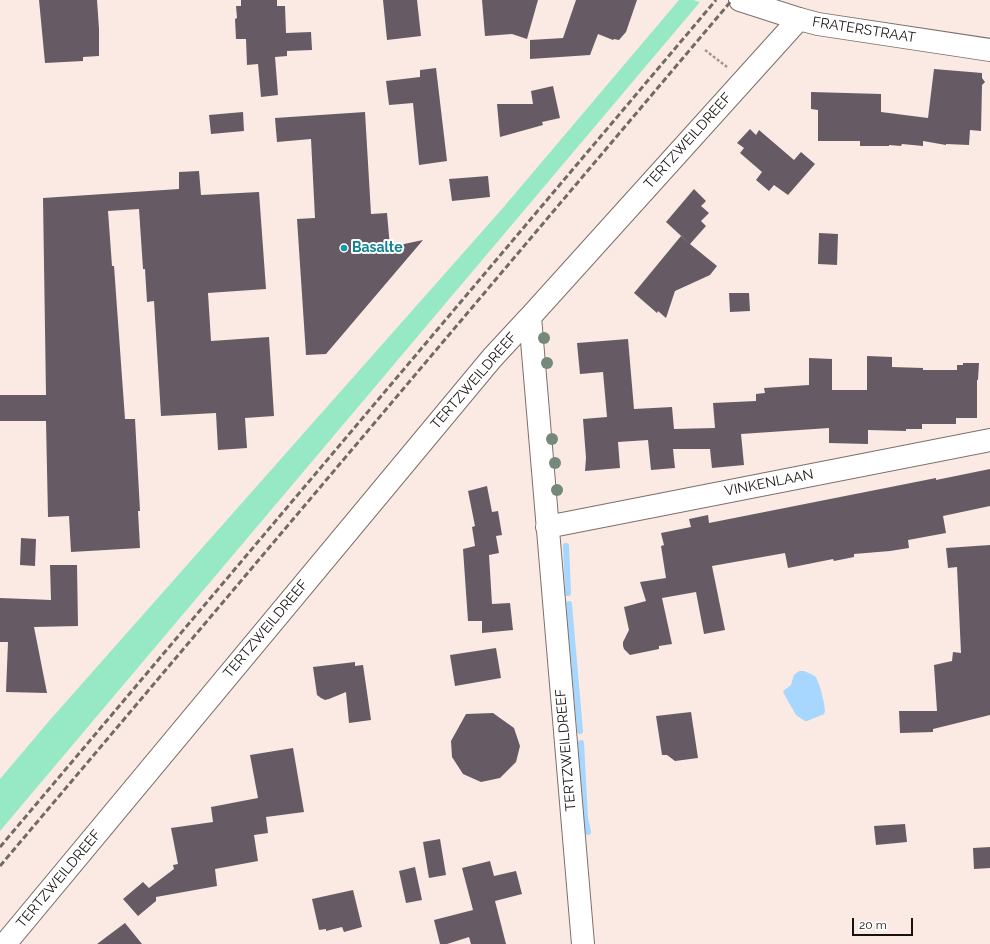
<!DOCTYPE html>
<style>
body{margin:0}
#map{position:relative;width:990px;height:944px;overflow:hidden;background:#faeae3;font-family:Raleway,sans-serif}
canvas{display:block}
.scale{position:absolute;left:852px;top:918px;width:61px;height:18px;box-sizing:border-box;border:2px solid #17110f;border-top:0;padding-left:5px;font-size:12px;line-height:14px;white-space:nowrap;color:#17110f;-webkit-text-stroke:3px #fff;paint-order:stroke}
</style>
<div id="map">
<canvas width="990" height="944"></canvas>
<div class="scale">20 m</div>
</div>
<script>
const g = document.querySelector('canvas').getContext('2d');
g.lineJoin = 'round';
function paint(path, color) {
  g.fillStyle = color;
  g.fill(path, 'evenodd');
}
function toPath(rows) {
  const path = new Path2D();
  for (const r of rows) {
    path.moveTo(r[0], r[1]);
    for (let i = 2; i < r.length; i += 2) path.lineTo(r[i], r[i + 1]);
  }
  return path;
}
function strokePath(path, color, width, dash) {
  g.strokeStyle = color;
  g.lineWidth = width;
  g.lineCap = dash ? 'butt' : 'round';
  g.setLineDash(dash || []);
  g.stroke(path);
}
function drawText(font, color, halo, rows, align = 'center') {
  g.font = font + ' Raleway,sans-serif';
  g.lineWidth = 4;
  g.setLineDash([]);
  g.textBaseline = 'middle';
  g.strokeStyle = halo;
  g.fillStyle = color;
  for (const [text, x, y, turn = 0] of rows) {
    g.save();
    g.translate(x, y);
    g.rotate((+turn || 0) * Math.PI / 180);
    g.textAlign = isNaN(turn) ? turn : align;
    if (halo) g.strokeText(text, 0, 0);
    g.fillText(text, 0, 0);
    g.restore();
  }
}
const green = toPath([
 [679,0,693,0,700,2,0,831,0,779,49,721,502,209]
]);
const water = toPath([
 [799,671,804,671,811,674,816,677,820,687,824,703,825,711,824,714,807,721,805,721,796,715,784,694,783,691,791,685,794,675]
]);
const stream = toPath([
 [566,546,568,593],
 [569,604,580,731],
 [581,743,585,818,588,832]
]);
const building = toPath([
 [39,0,97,0,99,29,99,56,83,57,83,61,45,63],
 [241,0,277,0,277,6,285,6,286,33,311,32,312,50,287,51,287,56,275,57,278,95,261,97,258,64,247,65,246,39,236,39,235,19,237,18,236,6,241,6],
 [383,0,417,0,421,36,387,40],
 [482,0,538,0,527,39,512,34,485,36],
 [576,0,637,0,626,32,619,40,614,39,613,40,598,34,590,55,530,59,530,40,563,38],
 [436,68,447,161,419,165,413,103,389,105,386,81,420,77,420,70],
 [934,69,982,73,982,78,985,82,982,85,981,131,970,130,969,145,946,144,946,145,923,141,923,146,902,144,901,146,889,145,889,146,860,146,860,141,818,141,818,110,811,109,811,92,881,94,881,112,928,118],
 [553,86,560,118,542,122,543,125,500,137,497,104,533,104,531,91],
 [243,112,244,131,211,134,209,115],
 [365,112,371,214,387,213,390,247,423,240,326,354,306,355,297,219,315,218,311,139,277,142,275,118],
 [750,129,756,135,759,130,794,160,801,152,815,164,788,195,774,185,769,191,756,180,762,172,740,153,744,148,737,143],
 [199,171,201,195,259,192,266,289,208,293,211,341,269,337,274,416,245,418,247,448,218,450,216,413,161,416,154,301,147,302,145,269,143,269,139,209,108,211,112,266,114,266,125,419,135,419,140,511,138,511,140,548,71,552,69,516,48,517,46,421,0,421,0,395,46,395,43,198,179,189,179,172],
 [488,176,490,197,452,201,449,179],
 [694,189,706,201,701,206,709,213,701,221,706,226,690,244,717,266,710,275,675,291,666,318,658,311,657,313,634,293,681,236,690,244,666,222],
 [819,233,838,234,837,265,818,264],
 [729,293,749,293,750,311,730,312],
 [628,339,634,409,672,407,674,429,715,428,713,403,756,401,756,394,765,393,764,388,809,385,809,358,832,359,832,390,867,390,867,356,892,357,892,367,923,368,923,370,957,370,957,365,963,365,963,363,979,363,978,380,977,380,977,418,956,418,956,424,922,424,922,429,906,429,906,431,868,430,868,444,829,443,829,428,741,434,744,465,712,468,710,449,673,449,675,468,651,470,648,440,618,442,620,468,585,471,586,458,583,419,607,417,603,372,580,374,577,343],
 [990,469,990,506,943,516,946,533,908,540,909,548,890,551,854,554,854,557,834,561,833,559,788,568,785,553,712,566,725,630,704,634,696,592,662,598,672,644,659,646,659,649,630,655,624,649,623,646,623,642,629,630,624,607,646,601,640,582,666,578,661,546,664,545,661,533,691,527,689,519,708,515,709,523,936,478,936,480],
 [487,486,492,512,498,511,502,535,496,536,499,553,489,555,492,604,510,603,513,630,482,633,482,621,468,621,463,549,475,546,472,527,475,526,468,491],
 [21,538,36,539,35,566,20,565],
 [990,545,990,715,933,729,933,732,900,733,899,711,937,711,934,665,952,661,953,652,961,653,957,567,948,568,946,548],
 [50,565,77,565,78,626,34,627,47,693,6,692,8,642,0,642,0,598,51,600],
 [496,648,501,678,455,686,450,655],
 [355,662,355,666,363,665,371,720,349,723,346,692,329,699,325,700,321,698,317,695,313,667],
 [691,712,698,758,675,761,667,755,662,755,656,716],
 [493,713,514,728,520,746,516,762,500,778,481,782,463,774,452,757,451,741,466,714],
 [293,748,304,812,266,817,268,833,254,835,258,861,215,869,217,886,156,897,156,901,138,916,123,899,143,882,149,888,174,869,173,865,178,864,171,828,213,822,211,807,258,798,250,755],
 [905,824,907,842,876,845,874,826],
 [440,839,446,875,429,878,423,842],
 [990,847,990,868,974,869,973,848],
 [490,861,494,876,516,871,522,894,495,901,506,944,471,944,469,937,447,944,440,944,434,920,473,910,462,868],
 [415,867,422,900,406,903,399,871],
 [353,890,362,927,344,932,342,927,326,931,326,929,319,930,312,899],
 [125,923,142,944,97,944]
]);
const path = toPath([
 [705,50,727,67]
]);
const minor = toPath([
 [547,527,990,440],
 [5,944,492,358,530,317],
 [583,944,530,317,799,19]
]);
const tertiary = toPath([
 [740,0,799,19,818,24,990,50]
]);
const rail = toPath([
 [0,847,716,0],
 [0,866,732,0]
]);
const trees = [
 [544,338],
 [547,363],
 [552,439],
 [555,463],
 [557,490]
];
const markers = [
 [344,248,4,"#0f9aa8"]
];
const streetNames = [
 ["FRATERSTRAAT",864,30,9],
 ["TERTZWEILDREEF",688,141,-48],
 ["TERTZWEILDREEF",474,381,-49],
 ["VINKENLAAN",769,483,-11],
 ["TERTZWEILDREEF",266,629,-50],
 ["TERTZWEILDREEF",566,750,-95],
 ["TERTZWEILDREEF",59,879,-50]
];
const cultureNames = [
 ["Basalte",352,248]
];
paint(green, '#96e9c4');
paint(water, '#a7d6fe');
strokePath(stream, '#a7d6fe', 6);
paint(building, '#665b64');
strokePath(minor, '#7d6f69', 24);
strokePath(tertiary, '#7d6f69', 24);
strokePath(path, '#a39691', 2.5, [3, 2]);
strokePath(minor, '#fff', 22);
strokePath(tertiary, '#fff', 22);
strokePath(rail, '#736965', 3, [6, 3]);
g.fillStyle = '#74897c';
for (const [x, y] of trees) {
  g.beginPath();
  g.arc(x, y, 6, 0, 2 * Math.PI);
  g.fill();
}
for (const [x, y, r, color] of markers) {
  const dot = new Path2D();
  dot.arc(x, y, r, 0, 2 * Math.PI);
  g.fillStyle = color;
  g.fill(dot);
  strokePath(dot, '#fff', 1.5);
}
drawText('14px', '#17110f', '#fff', streetNames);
drawText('bold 14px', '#0d838f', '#fff', cultureNames, 'left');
</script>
